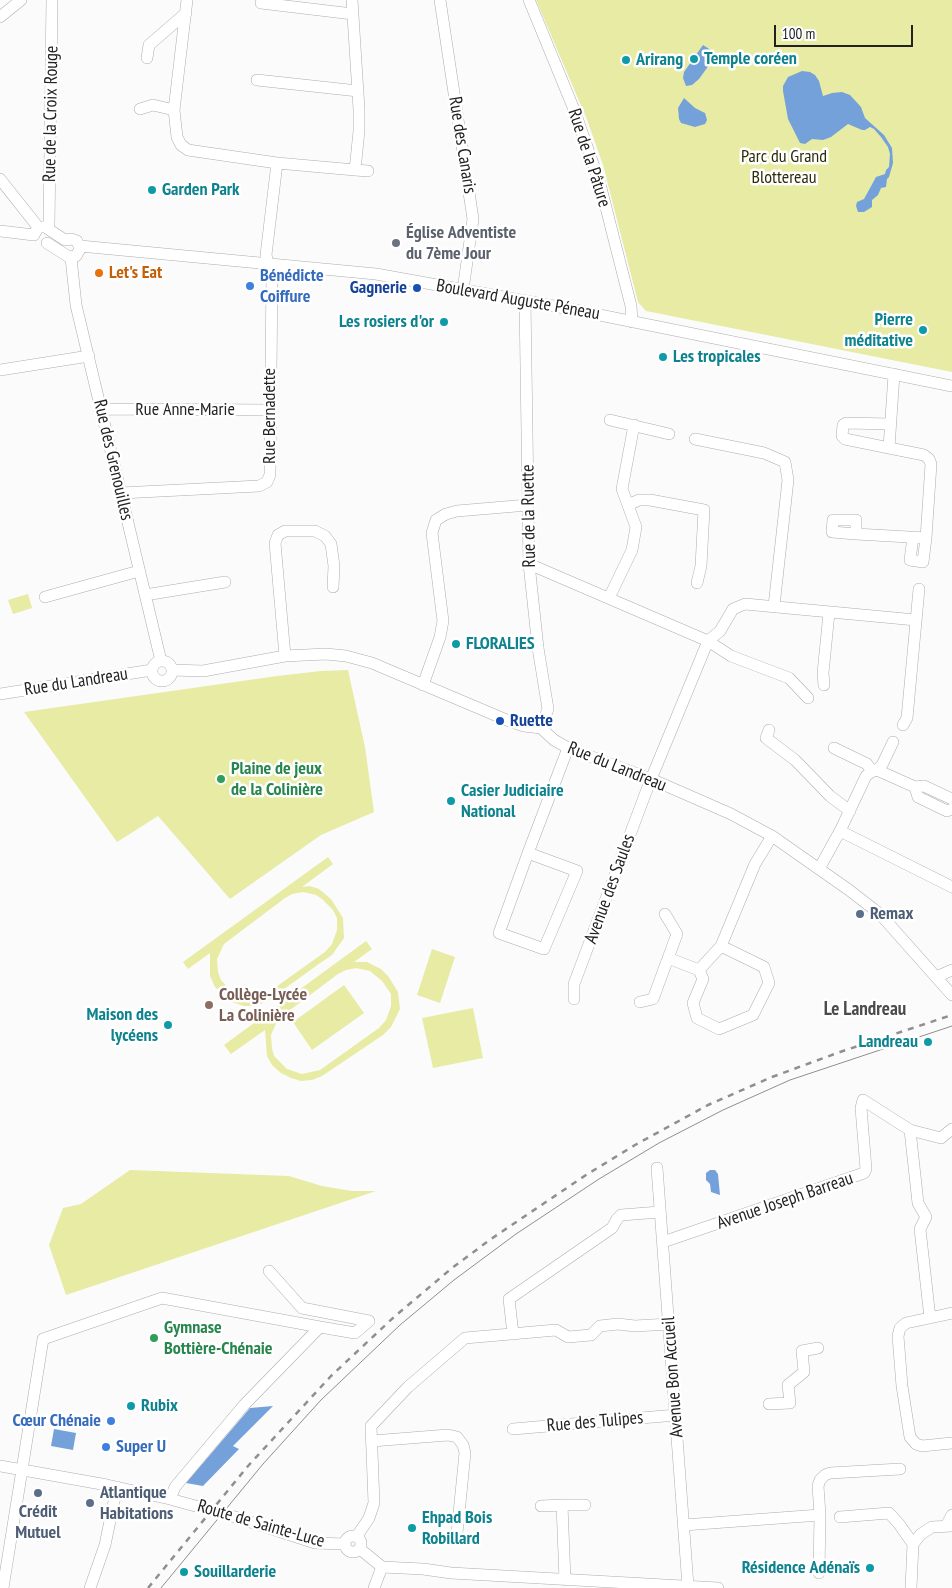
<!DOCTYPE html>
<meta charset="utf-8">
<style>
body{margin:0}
#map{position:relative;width:952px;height:1588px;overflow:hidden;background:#fbfbfc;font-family:"PT Sans Narrow",sans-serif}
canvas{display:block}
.scale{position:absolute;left:774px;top:25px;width:139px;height:22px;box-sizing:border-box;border:2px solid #222223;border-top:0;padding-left:6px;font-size:15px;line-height:18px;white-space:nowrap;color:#222223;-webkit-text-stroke:4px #fff;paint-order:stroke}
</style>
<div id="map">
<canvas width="952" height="1588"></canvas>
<div class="scale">100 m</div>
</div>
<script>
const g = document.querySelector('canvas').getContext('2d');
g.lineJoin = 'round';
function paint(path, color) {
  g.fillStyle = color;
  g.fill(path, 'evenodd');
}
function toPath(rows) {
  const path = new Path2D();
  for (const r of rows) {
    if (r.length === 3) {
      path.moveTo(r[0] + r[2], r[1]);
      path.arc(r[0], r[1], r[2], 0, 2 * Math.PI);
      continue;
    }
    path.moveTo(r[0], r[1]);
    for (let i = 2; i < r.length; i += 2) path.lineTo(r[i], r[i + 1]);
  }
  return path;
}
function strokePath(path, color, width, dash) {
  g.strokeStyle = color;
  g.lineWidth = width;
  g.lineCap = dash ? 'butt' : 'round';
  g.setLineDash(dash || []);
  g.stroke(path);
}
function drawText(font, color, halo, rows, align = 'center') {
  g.font = font + ' "PT Sans Narrow",sans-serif';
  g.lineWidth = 5;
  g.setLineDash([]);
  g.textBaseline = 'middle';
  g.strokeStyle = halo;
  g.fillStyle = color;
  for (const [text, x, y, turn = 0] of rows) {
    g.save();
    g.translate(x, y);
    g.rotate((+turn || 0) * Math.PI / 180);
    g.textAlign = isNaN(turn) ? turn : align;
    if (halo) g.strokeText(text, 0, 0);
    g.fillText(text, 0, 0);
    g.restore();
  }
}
const green = toPath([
 [536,0,952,0,952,372,646,311,638,302,603,165,586,117],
 [28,594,32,608,13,614,8,600],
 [348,670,365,747,374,812,321,835,230,899,158,816,117,842,24,712,277,676,321,671],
 [328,857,333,864,302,887,310,886,319,889,331,899,343,918,344,938,332,955,323,961,266,1002,255,1006,244,1006,232,1002,215,987,210,976,210,953,188,969,183,962],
 [303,892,316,895,322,899,333,910,337,918,337,930,332,944,325,952,266,994,248,998,233,993,221,980,218,972,217,959,224,944,285,898,292,894],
 [366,941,372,949,354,962,367,962,381,969,388,976,398,992,400,1009,391,1027,383,1035,322,1076,312,1080,301,1081,291,1078,281,1073,272,1065,267,1056,265,1030,231,1054,224,1045],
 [356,968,370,971,382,981,391,994,391,1006,386,1020,379,1028,320,1070,302,1074,287,1069,274,1056,272,1048,271,1035,278,1019,338,974,346,970],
 [432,949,455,957,440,1003,417,995],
 [344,985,364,1013,312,1050,293,1022],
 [473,1008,483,1058,433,1068,422,1018],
 [130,1170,289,1176,322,1186,352,1191,376,1191,66,1295,49,1245,63,1208,81,1204]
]);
const water = toPath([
 [703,45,717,54,699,79,692,85,686,86,683,78,684,72],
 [802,71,810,72,815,75,819,81,823,96,832,93,842,92,850,95,861,107,865,118,884,135,892,148,893,163,889,177,887,179,886,187,881,188,878,195,872,200,872,207,864,212,858,212,856,206,857,202,864,199,876,177,885,174,886,170,889,167,890,154,888,147,881,137,874,129,870,127,865,130,862,130,848,124,831,137,823,140,812,139,805,144,800,143,788,119,783,91,783,86,788,77],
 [684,98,695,108,705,113,707,120,705,124,695,127,681,123,679,119,678,108],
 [710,1170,715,1170,718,1174,720,1195,711,1192,710,1184,706,1180,706,1173],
 [273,1406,233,1446,239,1449,203,1486,186,1483,250,1408],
 [54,1429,76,1433,73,1450,51,1446]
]);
const minor = toPath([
 [187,0,174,110,177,137,181,145,188,150,277,163,355,170,359,131,359,109,352,0],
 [440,0,473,219,463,290],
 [529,0,575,112,600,184,631,306,632,322],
 [261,3,353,14],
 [0,17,21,0],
 [147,58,149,45,186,13],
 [257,80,358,91],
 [140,109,153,105,174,110],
 [355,170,368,171],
 [0,179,38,227],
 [48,228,49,224,52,0],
 [0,231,34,235],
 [34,235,38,227,45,227,65,240,71,239,77,241,80,249,76,256,69,257,47,243],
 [80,246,376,274,570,309,952,386],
 [71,258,76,305,161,661],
 [525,301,529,564,538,648,548,709,541,728],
 [0,370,89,356],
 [101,409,270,410],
 [610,420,669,434],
 [695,439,764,453,785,462,788,480,774,606],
 [889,448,845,439,842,436,843,425,846,423,890,424],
 [121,493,259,486,267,482,270,475,272,271,268,264,266,255,277,163],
 [628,505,639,500,650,500,704,510,701,566,697,583],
 [856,534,856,520,833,520,832,532,856,534,926,538,931,464,929,459,924,455,889,448,894,374],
 [913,537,910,560,923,562,926,538],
 [529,564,708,641,649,784,574,984,574,999],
 [145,595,225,582],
 [45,597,139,571],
 [609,598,632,550,636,527,622,489,634,425],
 [285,656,275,543,278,535,285,531,315,531,325,536,331,544,334,566,333,587],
 [162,671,10],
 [172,670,203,671,285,656,326,654,346,656,372,663,509,721,524,726,541,728,554,740,568,748,651,779,731,814,772,836,849,890,880,914,952,995],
 [423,685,440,637,443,621,432,533,436,520,446,514,457,511,528,505],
 [824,685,823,673,829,613],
 [0,694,152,670],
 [808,698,789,678,731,656,708,641,720,631,733,609,745,604,916,620],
 [903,725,907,718,919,589],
 [769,730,766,738,795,760,830,796,850,811],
 [834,748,867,764,872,771],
 [877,770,915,787,924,786,952,799],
 [915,787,918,797,947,811,952,809],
 [840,831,952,887],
 [528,853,577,871,544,949,499,933,528,853,568,748],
 [819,869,840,831,866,776,871,772,877,770,882,765,893,742],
 [721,946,699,970,703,979,693,1003,697,1018,719,1029,753,1015,769,983,764,967,721,946,755,864,772,836],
 [668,958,699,970],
 [936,977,952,970],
 [640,1002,653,999,677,934,665,914],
 [910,1130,918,1203,926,1217,920,1229,930,1318],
 [657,1168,688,1586],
 [663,1242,864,1173,866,1169,861,1108,863,1100,910,1130,941,1138,952,1129],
 [952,1313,906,1323,900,1328,898,1336,902,1386,910,1437,916,1444,922,1446,952,1443],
 [513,1334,509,1299,612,1228,617,1219,621,1215,660,1212],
 [769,1404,790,1403,788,1385,804,1372,802,1351,818,1348],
 [513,1429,676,1415],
 [372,1441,448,1435,457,1437,463,1445,465,1453,457,1533],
 [0,1466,107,1485,170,1499,235,1517,315,1543,345,1544],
 [170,1499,175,1487,244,1405,320,1327,355,1333,369,1321,302,1308,269,1271],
 [562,1505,585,1505],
 [541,1506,562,1505,565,1580],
 [840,1517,889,1513,899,1524,913,1544,911,1588],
 [684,1525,820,1515,818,1486,820,1480,825,1475,830,1473,900,1469],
 [946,1526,952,1515],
 [353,1544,8],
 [357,1536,369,1518,374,1503,371,1426,408,1387,465,1338,556,1330,568,1337,591,1335,600,1326,618,1324,635,1326,669,1324],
 [913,1544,921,1534,932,1527,952,1526],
 [360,1549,382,1567,423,1569,451,1573,718,1588],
 [819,1573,820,1515],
 [3,1588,43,1339,162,1298,320,1327],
 [90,1588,105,1545,117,1487],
 [374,1588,382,1567]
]);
const tram = toPath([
 [161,1588,263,1464,321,1400,400,1325,454,1280,516,1234,599,1179,659,1143,723,1110,790,1080,952,1026]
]);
const rail = toPath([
 [148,1588,248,1466,331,1376,394,1317,452,1268,491,1239,586,1175,635,1145,708,1105,772,1077,840,1052,952,1015]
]);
const markers = [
 [694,59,5,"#0f9aa8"],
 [626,60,5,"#0f9aa8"],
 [152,190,5,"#0f9aa8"],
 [396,243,5,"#6b7280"],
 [99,273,5,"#e8710a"],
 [250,286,5,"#3f7fe0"],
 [417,288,5,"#1a4fb4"],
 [444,322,5,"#0f9aa8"],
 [923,330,5,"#0f9aa8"],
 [663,357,5,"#0f9aa8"],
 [456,644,5,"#0f9aa8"],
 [500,721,5,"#1a4fb4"],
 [221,779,5,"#2e9e5b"],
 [451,801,5,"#0f9aa8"],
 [860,914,5,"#5c6f8a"],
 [209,1005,5,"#8d6e63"],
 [168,1025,5,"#0f9aa8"],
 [928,1042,5,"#0f9aa8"],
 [154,1338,5,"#2e9e5b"],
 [131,1406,5,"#0f9aa8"],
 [111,1421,5,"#3f7fe0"],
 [106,1447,5,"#3f7fe0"],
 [38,1493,5,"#5c6f8a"],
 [90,1503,5,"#5c6f8a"],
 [412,1528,5,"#0f9aa8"],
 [870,1568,5,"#0f9aa8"],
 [184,1572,5,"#0f9aa8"]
];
const cultureNames = [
 ["Temple coréen",704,59],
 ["Arirang",636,60],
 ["Garden Park",162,190],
 ["Pierre",913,320,"right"],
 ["méditative",913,341,"right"],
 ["Les rosiers d'or",434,322,"right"],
 ["Les tropicales",673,357],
 ["FLORALIES",466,644],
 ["Casier Judiciaire",461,791],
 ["National",461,812],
 ["Maison des",158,1015,"right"],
 ["lycéens",158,1036,"right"],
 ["Landreau",918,1042,"right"],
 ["Rubix",141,1406],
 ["Ehpad Bois",422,1518],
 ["Robillard",422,1539],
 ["Résidence Adénaïs",860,1568,"right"],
 ["Souillarderie",194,1572]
];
const streetNames = [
 ["Rue de la Croix Rouge",51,114,-89],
 ["Rue des Canaris",462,145,81],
 ["Rue de la Pâture",589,158,72],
 ["Boulevard Auguste Péneau",518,300,10],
 ["Rue Anne-Marie",185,410],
 ["Rue Bernadette",270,416,-90],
 ["Rue des Grenouilles",113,460,77],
 ["Rue de la Ruette",529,516,-91],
 ["Rue du Landreau",76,682,-9],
 ["Rue du Landreau",617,767,22],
 ["Avenue des Saules",610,889,-70],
 ["Avenue Joseph Barreau",785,1201,-19],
 ["Avenue Bon Accueil",673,1377,-94],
 ["Rue des Tulipes",595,1422,-5],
 ["Route de Sainte-Luce",261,1524,16]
];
const parkNames = [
 ["Parc du Grand",784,157],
 ["Blottereau",784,178]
];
const worshipNames = [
 ["Église Adventiste",406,233],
 ["du 7ème Jour",406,254]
];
const foodNames = [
 ["Let's Eat",109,273]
];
const shopNames = [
 ["Bénédicte",260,276],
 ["Coiffure",260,297],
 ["Cœur Chénaie",101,1421,"right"],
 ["Super U",116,1447]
];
const transitNames = [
 ["Gagnerie",407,288],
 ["Ruette",510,721,"left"]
];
const leisureNames = [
 ["Plaine de jeux",231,769],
 ["de la Colinière",231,790],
 ["Gymnase",164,1328],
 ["Bottière-Chénaie",164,1349]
];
const serviceNames = [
 ["Remax",870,914],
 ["Atlantique",100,1493],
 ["Habitations",100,1514],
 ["Crédit",38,1512,"center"],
 ["Mutuel",38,1533,"center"]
];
const educationNames = [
 ["Collège-Lycée",219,995],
 ["La Colinière",219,1016]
];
const neighbourhoodNames = [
 ["Le Landreau",865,1010]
];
paint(green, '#e8eba4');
paint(water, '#75a1db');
strokePath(minor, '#adadaf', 12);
strokePath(minor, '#fff', 11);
strokePath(tram, '#8f8f90', 1);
strokePath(rail, '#8f8f90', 2.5, [6, 6]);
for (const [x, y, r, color] of markers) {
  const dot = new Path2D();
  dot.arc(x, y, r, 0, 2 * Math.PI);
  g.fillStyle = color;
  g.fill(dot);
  strokePath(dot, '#fff', 2);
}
drawText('bold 18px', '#0d838f', '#fff', cultureNames, 'left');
drawText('18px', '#222223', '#fff', streetNames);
drawText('18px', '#2c2c0a', '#fff', parkNames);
drawText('bold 18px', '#5b616d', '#fff', worshipNames, 'left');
drawText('bold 18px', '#c56008', '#fff', foodNames, 'left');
drawText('bold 18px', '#366cbe', '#fff', shopNames, 'left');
drawText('bold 18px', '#164399', '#fff', transitNames, 'right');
drawText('bold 18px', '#27864d', '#fff', leisureNames, 'left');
drawText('bold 18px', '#4e5e75', '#fff', serviceNames, 'left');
drawText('bold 18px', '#785e54', '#fff', educationNames, 'left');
drawText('bold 19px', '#4b4b4c', '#fff', neighbourhoodNames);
</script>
